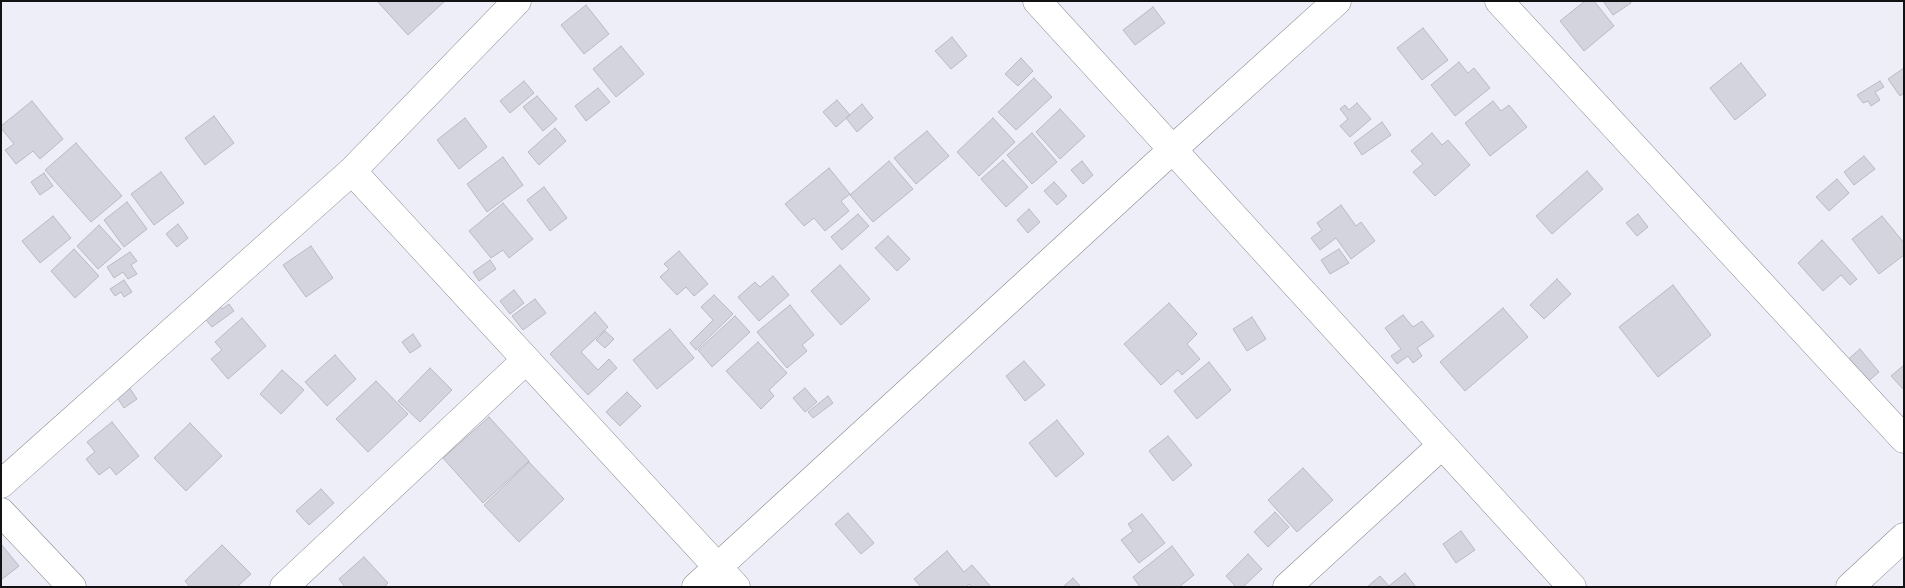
<!DOCTYPE html>
<style>
body{margin:0}
#map{position:relative;width:1905px;height:588px;overflow:hidden;background:#edeef7;font-family:"Fira Sans",sans-serif}
canvas{display:block}
.frame{position:absolute;inset:0;border:2px solid #121215;pointer-events:none}
</style>
<div id="map">
<canvas width="1905" height="588"></canvas>
<div class="frame"></div>
</div>
<script>
const g = document.querySelector('canvas').getContext('2d');
g.lineJoin = 'round';
function paint(path, color) {
  g.fillStyle = color;
  g.fill(path, 'evenodd');
}
function toPath(rows) {
  const path = new Path2D();
  for (const r of rows) {
    path.moveTo(r[0], r[1]);
    for (let i = 2; i < r.length; i += 2) path.lineTo(r[i], r[i + 1]);
  }
  return path;
}
function strokePath(path, color, width, dash) {
  g.strokeStyle = color;
  g.lineWidth = width;
  g.lineCap = dash ? 'butt' : 'round';
  g.setLineDash(dash || []);
  g.stroke(path);
}
const building = toPath([
 [377,1,445,1,408,35,377,1],
 [1585,1,1594,1,1614,26,1584,51,1560,21,1585,1],
 [1603,1,1630,1,1631,3,1613,15,1603,1],
 [586,5,609,34,584,54,561,25,586,5],
 [1153,7,1165,23,1135,45,1123,30,1153,7],
 [1423,28,1448,60,1422,80,1397,48,1423,28],
 [952,37,967,56,951,69,935,51,952,37],
 [621,46,644,74,616,97,593,69,621,46],
 [1021,58,1033,71,1018,86,1005,74,1021,58],
 [1459,62,1468,73,1474,68,1490,88,1455,116,1431,85,1459,62],
 [1741,63,1766,95,1735,120,1710,88,1741,63],
 [1904,68,1904,93,1900,96,1888,79,1904,68],
 [1034,78,1052,97,1016,130,998,112,1034,78],
 [524,81,534,93,510,113,500,101,524,81],
 [1880,81,1884,87,1875,92,1880,100,1871,106,1868,101,1863,103,1857,95,1880,81],
 [598,88,610,102,586,121,575,106,598,88],
 [537,96,557,119,543,131,523,107,537,96],
 [837,100,850,115,836,127,823,112,837,100],
 [32,101,63,139,40,159,33,151,16,164,5,150,14,144,1,128,1,126,32,101],
 [1493,101,1501,111,1509,105,1527,127,1490,156,1465,123,1493,101],
 [1357,103,1371,119,1350,137,1340,126,1348,119,1340,109,1345,105,1349,110,1357,103],
 [862,104,873,118,857,132,846,118,862,104],
 [1060,109,1085,136,1060,159,1036,132,1060,109],
 [214,116,234,143,205,165,185,138,214,116],
 [465,118,487,147,459,169,437,140,465,118],
 [993,118,1015,142,979,176,957,152,993,118],
 [1382,122,1391,135,1362,155,1354,143,1382,122],
 [555,128,566,141,539,165,528,152,555,128],
 [927,131,949,156,916,184,894,158,927,131],
 [1032,133,1057,162,1032,184,1007,155,1032,133],
 [1432,133,1442,145,1448,140,1470,165,1435,196,1413,172,1423,164,1411,151,1432,133],
 [76,143,122,196,91,222,45,170,76,143],
 [1864,156,1875,169,1854,185,1844,172,1864,156],
 [503,157,523,185,487,212,467,184,503,157],
 [1003,160,1028,187,1006,207,981,179,1003,160],
 [889,161,913,189,873,222,850,195,889,161],
 [1082,161,1093,175,1083,184,1071,170,1082,161],
 [829,168,850,194,841,201,849,211,825,231,814,218,804,226,785,204,829,168],
 [1587,171,1603,189,1552,234,1536,216,1587,171],
 [161,172,184,203,154,225,131,194,161,172],
 [44,173,53,186,40,195,31,182,44,173],
 [1837,179,1849,193,1829,211,1816,197,1837,179],
 [1054,182,1067,196,1057,205,1044,191,1054,182],
 [544,187,567,218,550,231,527,200,544,187],
 [127,202,147,229,124,247,104,220,127,202],
 [503,203,533,239,509,258,503,250,491,258,469,231,503,203],
 [1341,205,1356,226,1361,222,1375,241,1351,259,1336,238,1320,250,1311,238,1322,230,1317,223,1341,205],
 [1029,209,1040,222,1028,233,1017,220,1029,209],
 [858,214,869,226,842,250,831,237,858,214],
 [1638,214,1648,227,1637,236,1626,223,1638,214],
 [53,216,71,238,40,263,22,241,53,216],
 [1882,216,1904,243,1904,255,1879,274,1852,239,1882,216],
 [178,224,188,238,177,247,166,234,178,224],
 [99,225,121,249,98,269,77,246,99,225],
 [888,236,910,259,897,271,875,248,888,236],
 [1822,240,1857,279,1850,285,1841,275,1823,291,1798,263,1822,240],
 [311,246,333,278,306,297,283,265,311,246],
 [74,249,99,276,75,298,51,271,74,249],
 [1339,249,1349,263,1330,274,1321,260,1339,249],
 [679,251,708,284,694,296,686,287,677,295,660,277,669,269,664,264,679,251],
 [130,252,137,261,131,265,137,274,128,279,123,272,114,278,107,267,130,252],
 [490,260,496,269,479,281,473,272,490,260],
 [840,265,870,299,841,325,811,291,840,265],
 [773,276,789,295,759,321,738,297,755,282,760,287,773,276],
 [1557,279,1571,294,1544,319,1530,305,1557,279],
 [124,280,132,292,124,297,121,292,115,296,110,289,124,280],
 [1673,285,1711,335,1658,377,1619,327,1673,285],
 [514,290,524,303,510,314,500,301,514,290],
 [714,295,733,314,696,350,690,343,713,320,701,307,714,295],
 [535,299,546,313,523,330,512,316,535,299],
 [1169,303,1197,334,1187,344,1200,359,1182,375,1178,370,1161,385,1124,344,1169,303],
 [218,304,222,309,229,304,234,311,212,327,202,315,218,304],
 [790,305,814,335,802,345,807,351,787,368,757,332,790,305],
 [1503,308,1528,337,1465,391,1440,362,1503,308],
 [595,312,608,327,581,352,598,370,609,359,617,368,588,395,550,354,595,312],
 [1403,315,1413,327,1422,321,1434,336,1417,348,1422,356,1413,363,1408,356,1397,364,1391,356,1401,349,1385,328,1403,315],
 [735,316,750,332,712,367,698,350,735,316],
 [1252,317,1266,339,1247,351,1233,329,1252,317],
 [242,318,266,346,228,379,211,359,222,350,215,342,242,318],
 [670,329,694,358,657,389,633,360,670,329],
 [605,331,614,339,605,348,596,340,605,331],
 [413,334,421,346,410,353,402,342,413,334],
 [758,342,787,373,769,390,774,396,761,409,726,371,758,342],
 [1860,349,1879,372,1864,385,1845,362,1860,349],
 [335,355,356,379,327,406,305,382,335,355],
 [1024,361,1045,385,1025,401,1006,376,1024,361],
 [1209,362,1231,390,1197,419,1174,391,1209,362],
 [1904,365,1904,390,1891,376,1904,365],
 [430,368,452,390,420,422,398,401,430,368],
 [282,370,304,390,281,414,260,394,282,370],
 [376,381,408,414,368,452,336,419,376,381],
 [129,387,137,399,124,408,116,396,129,387],
 [805,388,817,402,805,412,793,398,805,388],
 [627,392,641,406,620,426,606,412,627,392],
 [828,396,833,403,813,418,808,412,828,396],
 [489,417,529,461,483,503,443,458,489,417],
 [1057,420,1084,454,1056,477,1029,443,1057,420],
 [112,422,139,456,116,475,110,467,99,475,86,459,95,452,87,442,112,422],
 [190,423,222,456,186,491,154,458,190,423],
 [1168,436,1192,465,1173,481,1149,451,1168,436],
 [529,462,564,499,519,542,484,505,529,462],
 [1303,468,1333,500,1297,532,1268,500,1303,468],
 [321,489,334,503,309,525,296,511,321,489],
 [1275,512,1289,527,1268,547,1254,532,1275,512],
 [848,513,874,543,861,554,835,524,848,513],
 [1142,514,1165,543,1139,563,1121,540,1133,531,1128,524,1142,514],
 [1461,531,1475,550,1456,563,1443,544,1461,531],
 [1,544,19,566,1,580,1,544],
 [222,545,251,574,237,587,190,587,185,581,222,545],
 [1172,546,1194,575,1179,587,1140,587,1133,577,1172,546],
 [947,551,964,572,972,565,991,587,972,587,969,584,966,587,921,587,914,579,947,551],
 [1248,554,1262,569,1243,587,1236,587,1226,576,1248,554],
 [364,557,388,583,384,587,345,587,339,579,364,557],
 [1405,573,1416,587,1367,587,1380,576,1389,586,1405,573],
 [1073,578,1081,587,1063,587,1073,578]
]);
const minor = toPath([
 [1037,1,1572,587],
 [1499,1,1904,439],
 [352,171,736,587],
 [1,484,352,171,517,1],
 [1,512,72,587],
 [284,587,526,360],
 [696,587,1172,150,1337,1],
 [1287,587,1442,445],
 [1850,587,1904,537]
]);
paint(building, '#d4d4de');
strokePath(building, '#b9b9c2', 1);
strokePath(minor, '#878790', 29);
strokePath(minor, '#fff', 28);
</script>
